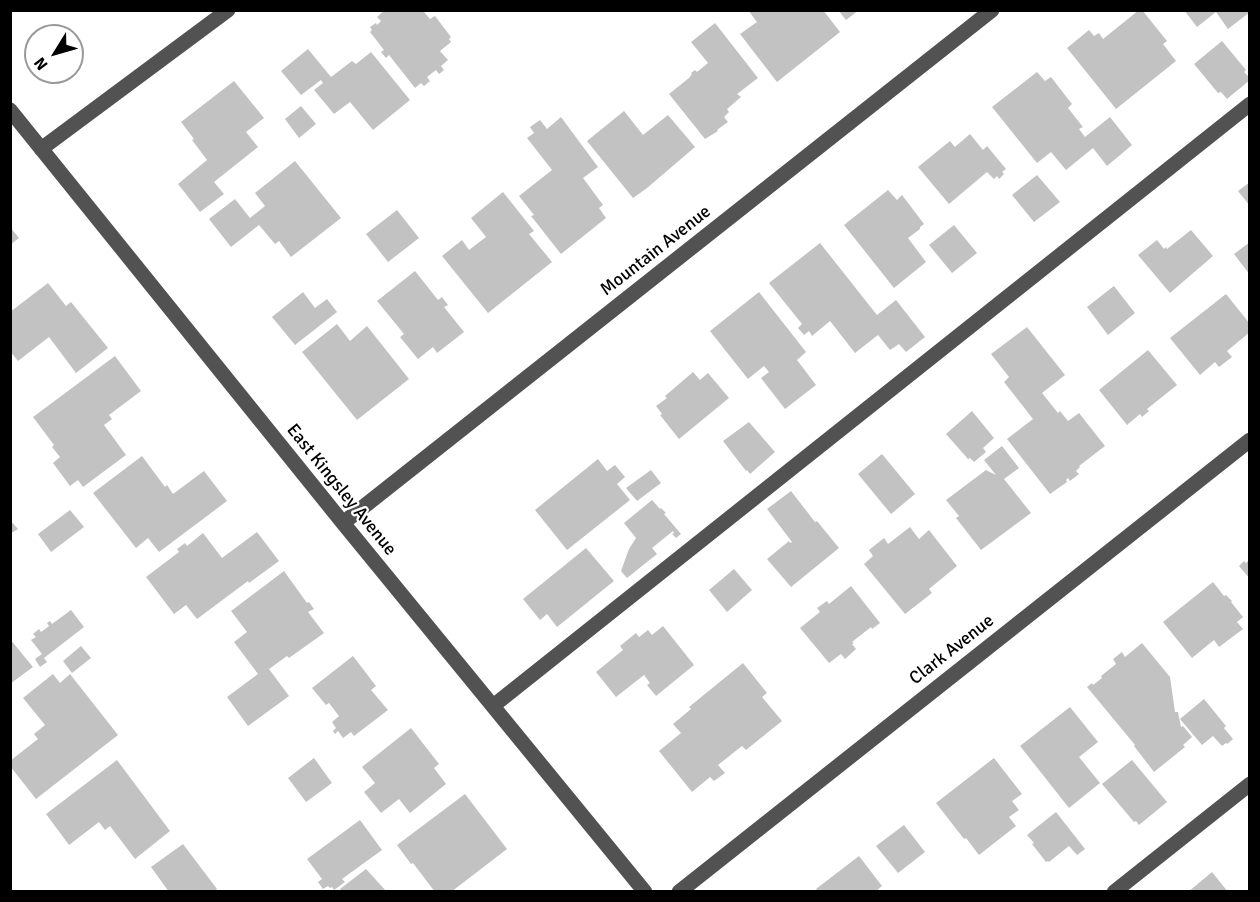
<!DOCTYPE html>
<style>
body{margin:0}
#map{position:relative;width:1260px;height:902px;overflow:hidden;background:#fff;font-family:Signika,sans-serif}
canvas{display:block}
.frame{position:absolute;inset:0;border:12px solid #000;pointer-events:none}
.north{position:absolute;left:24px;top:24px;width:60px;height:60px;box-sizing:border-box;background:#fff;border:2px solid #999;border-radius:50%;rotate:233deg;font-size:16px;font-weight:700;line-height:24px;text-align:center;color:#000}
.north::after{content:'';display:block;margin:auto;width:21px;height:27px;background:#000;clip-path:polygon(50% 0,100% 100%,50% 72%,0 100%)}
</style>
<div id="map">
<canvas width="1260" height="902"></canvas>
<div class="frame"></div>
<div class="north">N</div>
</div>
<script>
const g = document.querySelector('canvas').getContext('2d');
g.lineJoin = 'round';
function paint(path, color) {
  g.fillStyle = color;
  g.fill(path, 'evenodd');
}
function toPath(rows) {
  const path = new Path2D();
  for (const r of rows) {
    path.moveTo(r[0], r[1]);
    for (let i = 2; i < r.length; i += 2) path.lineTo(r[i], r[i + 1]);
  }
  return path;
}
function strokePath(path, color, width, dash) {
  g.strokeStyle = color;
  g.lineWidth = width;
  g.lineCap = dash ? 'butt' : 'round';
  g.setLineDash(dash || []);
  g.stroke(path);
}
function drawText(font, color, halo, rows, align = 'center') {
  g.font = font + ' Signika,sans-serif';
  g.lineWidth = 4.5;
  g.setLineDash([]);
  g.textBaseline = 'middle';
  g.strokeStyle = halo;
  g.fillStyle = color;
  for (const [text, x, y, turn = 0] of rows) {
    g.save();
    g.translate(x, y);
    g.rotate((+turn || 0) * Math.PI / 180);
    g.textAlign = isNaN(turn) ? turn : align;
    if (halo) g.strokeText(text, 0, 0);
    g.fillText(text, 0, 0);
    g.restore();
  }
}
const building = toPath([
 [385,10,426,10,424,12,430,19,435,16,451,37,449,39,451,42,440,51,448,60,441,66,444,70,439,74,436,70,427,77,430,81,424,86,421,83,415,88,389,55,386,58,381,52,384,50,370,32,372,30,370,27,376,23,377,25,381,21,377,17],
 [748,10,823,10,840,32,777,82,740,34,757,22],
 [838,10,859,10,846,20],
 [1139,10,1142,10,1167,41,1163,44,1176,61,1116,109,1067,48,1089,30,1094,36,1099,33,1103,39],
 [1184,10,1250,10,1250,12,1228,29,1216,12,1197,27],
 [715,23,758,78,737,94,741,97,727,109,729,112,724,117,728,122,717,130,718,131,705,139,669,94,689,78,692,74,691,73,695,70,697,72,708,63,691,42],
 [1222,41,1246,70,1244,72,1250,78,1250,80,1227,99,1221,92,1218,93,1194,64],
 [308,49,331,77,352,61,356,64,371,52,410,100,373,130,350,102,334,114,314,90,323,83,321,80,301,95,281,71],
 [1037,72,1045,81,1051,77,1072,104,1068,108,1083,127,1079,129,1085,137,1110,117,1132,145,1107,166,1093,148,1066,170,1051,152,1037,163,992,107],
 [234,81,264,118,246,132,258,147,214,182,224,194,200,212,178,184,207,160,192,140,194,139,181,122],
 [301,106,316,124,299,138,285,119],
 [624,111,643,135,668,115,695,147,647,188,633,198,587,141],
 [561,117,598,167,583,178,603,205,599,208,606,218,561,254,531,216,534,215,519,196,552,170,527,138,534,133,530,127,540,120,547,129],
 [970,134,983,150,987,146,1006,169,1002,172,1004,174,999,179,997,176,994,179,987,172,949,204,918,167,950,141,955,147],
 [295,161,341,218,291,257,279,241,275,244,259,225,231,247,209,219,235,199,250,218,265,206,255,193],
 [1037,175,1060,202,1034,222,1012,195],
 [1250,182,1250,206,1238,191],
 [888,190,897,200,902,195,924,224,920,227,920,229,908,238,926,262,894,288,844,225],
 [503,192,534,231,529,234,552,262,488,313,442,256,462,240,469,250,486,237,471,218],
 [397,210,419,238,388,262,366,234],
 [954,225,977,253,952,273,929,245],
 [10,227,19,238,10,245],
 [1191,230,1213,256,1170,293,1138,255,1157,240,1164,249,1166,247,1167,249],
 [1250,242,1250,275,1234,254],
 [820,243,877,315,896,300,925,337,906,352,899,344,890,350,878,335,855,353,830,321,812,336,809,331,804,335,798,328,802,324,769,283],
 [415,271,438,300,442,297,448,305,444,307,464,332,437,353,433,347,418,359,400,337,404,334,377,301],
 [48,283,66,306,71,302,108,348,76,373,49,337,18,361,10,351,10,312],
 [1114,286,1135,313,1108,335,1087,307],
 [303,292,315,308,327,299,337,312,295,345,272,317],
 [759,292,806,352,797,360,816,385,785,409,761,378,769,372,764,366,748,379,710,331],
 [1226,294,1250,324,1250,332,1227,351,1232,357,1219,367,1215,362,1200,375,1170,338],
 [337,324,350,341,367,326,409,379,357,420,302,352],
 [1027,327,1065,375,1042,393,1058,413,1060,411,1068,421,1079,413,1105,446,1079,466,1080,467,1076,471,1079,474,1070,481,1068,478,1066,480,1067,482,1050,494,1007,439,1033,419,1004,382,1009,377,991,354],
 [1148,350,1177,385,1147,409,1149,411,1142,417,1140,414,1127,425,1099,390],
 [115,356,141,391,109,415,112,419,104,425,126,455,83,487,78,480,70,486,53,463,60,457,52,447,54,445,33,417],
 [693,372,700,380,708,373,729,398,679,439,660,415,662,414,656,406,667,398,665,396],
 [972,411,994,438,983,448,986,452,974,462,970,458,968,459,946,434],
 [749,422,775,452,750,474,747,470,746,471,723,441],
 [1002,446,1019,468,1004,479,1031,513,981,550,956,518,959,516,946,500,986,470,996,475,984,460],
 [882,454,915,494,891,514,858,474],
 [142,456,165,487,167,485,173,494,204,471,227,501,159,552,148,538,136,548,93,493],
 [598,459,607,471,615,465,625,477,617,484,630,500,567,550,535,510],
 [651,470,661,483,637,501,626,488],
 [791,491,815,522,817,521,839,548,791,587,767,559,789,541,790,543,792,542,767,509],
 [652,500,660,509,661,508,666,513,664,514,681,534,676,538,672,534,674,533,673,531,652,548,657,554,627,578,621,571,629,549,636,538,624,523],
 [70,510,84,527,51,552,38,534],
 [10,520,18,529,10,534],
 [910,527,919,539,929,530,957,566,929,589,932,593,905,614,864,564,873,556,869,550,884,538,888,544],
 [257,532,279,561,249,583,248,581,197,619,186,605,174,614,146,577,179,552,177,549,185,543,187,546,203,533,222,558],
 [586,548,614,581,557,627,547,614,540,620,523,599],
 [1250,559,1250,579,1239,566,1244,561,1246,563],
 [734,569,752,590,727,612,709,590],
 [284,571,307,603,309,602,314,609,308,612,324,633,289,658,287,656,269,669,289,696,248,726,227,697,258,674,234,642,247,632,231,611],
 [1213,582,1224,596,1226,595,1232,601,1231,602,1243,617,1237,622,1243,629,1219,647,1214,640,1192,658,1163,622],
 [851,586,880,623,872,629,871,627,852,642,854,643,852,644,856,649,845,659,841,654,829,663,800,628,820,612,817,608,827,601,829,604],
 [71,610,84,627,44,658,47,662,40,667,35,659,42,654,31,640,36,637,33,634,39,629,41,632,49,626,47,623,50,621,52,624],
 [663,626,694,665,656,696,647,685,650,683,644,675,616,697,596,672,623,650,620,646,636,633,639,637,648,630,652,635],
 [10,639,33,667,10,684],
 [1142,643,1170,677,1175,712,1178,712,1181,727,1183,726,1192,737,1183,745,1185,747,1154,772,1134,746,1135,745,1087,687,1092,683,1093,685,1102,678,1101,676,1116,664,1113,659,1122,652,1125,657],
 [81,646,91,658,72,673,63,661],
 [353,656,376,686,371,690,388,710,354,736,351,732,343,738,338,731,335,734,333,731,336,728,332,722,339,716,329,703,326,705,312,688],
 [743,663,767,693,762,697,782,721,746,750,742,746,718,765,725,773,714,781,710,777,692,792,659,751,681,733,673,724,691,709,689,707],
 [53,674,60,683,70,674,118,735,36,799,10,766,10,761,38,739,34,734,45,725,23,698],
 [1204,699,1226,726,1224,728,1233,739,1227,744,1226,743,1222,746,1213,736,1202,745,1180,719],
 [1070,707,1098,742,1079,757,1100,783,1069,808,1020,746],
 [411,728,439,764,434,768,446,784,410,813,399,799,381,813,364,792,375,783,362,767],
 [314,758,332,783,306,802,288,778],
 [994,758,1022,794,1012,801,1019,810,1009,817,1016,826,979,855,966,838,964,839,936,803],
 [117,760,170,831,135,859,110,826,105,830,99,822,69,845,46,814],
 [1132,760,1167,802,1139,825,1136,821,1134,822,1102,784],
 [465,794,507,849,451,892,435,892,413,863,411,864,397,845],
 [1056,812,1085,849,1077,855,1069,846,1049,862,1048,861,1046,862,1032,844,1034,843,1027,835],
 [360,820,382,850,342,879,345,882,334,890,332,887,330,888,328,886,323,889,318,882,322,879,307,859],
 [904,825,925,852,898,873,876,846],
 [183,844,217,889,214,892,169,892,151,867],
 [859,856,882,886,875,892,819,892,816,889],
 [366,869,387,892,342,892,340,889],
 [1212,872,1228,892,1188,892]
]);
const minor = toPath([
 [10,110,343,523,645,892],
 [41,149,228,10],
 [343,523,992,10],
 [493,706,1250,104],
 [679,892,1250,440],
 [1114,892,1250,784]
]);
const streetNames = [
 ["Mountain Avenue",656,251,-38],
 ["East Kingsley Avenue",341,490,51],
 ["Clark Avenue",952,650,-38]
];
paint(building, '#c2c2c2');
strokePath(minor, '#525252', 15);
drawText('18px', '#000', '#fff', streetNames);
</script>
